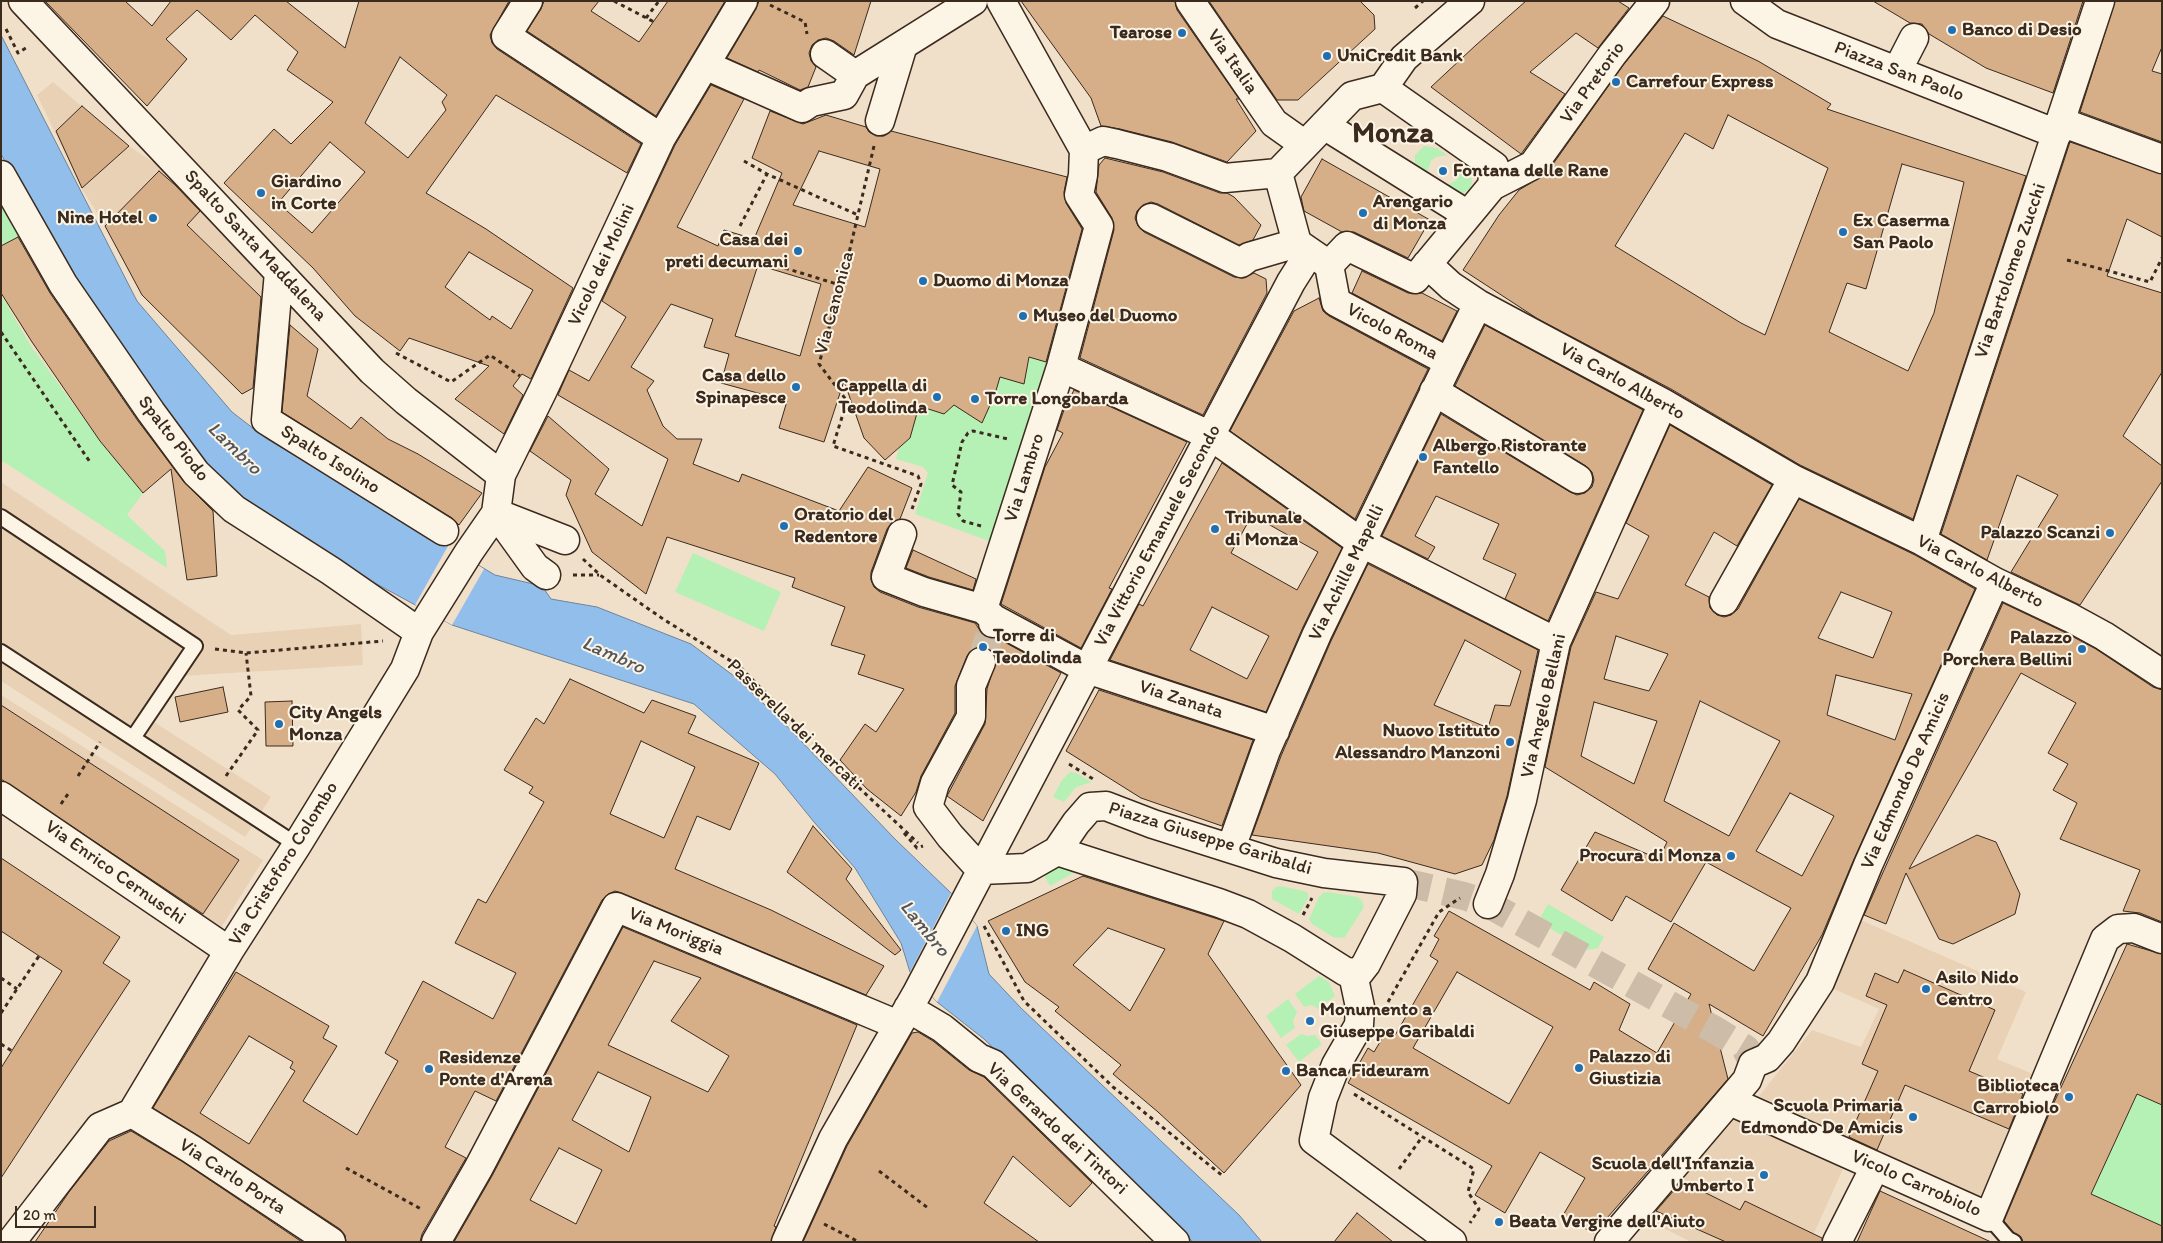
<!DOCTYPE html>
<style>
body{margin:0}
#map{position:relative;width:2163px;height:1243px;overflow:hidden;background:#f1e0c9;font-family:Itim,sans-serif}
canvas{display:block}
.frame{position:absolute;inset:0;border:2px solid #3b2a1e;pointer-events:none}
.scale{position:absolute;left:15px;top:1206px;width:81px;height:22px;box-sizing:border-box;border:2px solid #3b2a1e;border-top:0;padding-left:6px;font-size:15px;line-height:18px;white-space:nowrap;color:#3b2a1e;-webkit-text-stroke:4px #fcf5e5;paint-order:stroke}
</style>
<div id="map">
<canvas width="2163" height="1243"></canvas>
<div class="frame"></div>
<div class="scale">20 m</div>
</div>
<script>
const g = document.querySelector('canvas').getContext('2d');
g.lineJoin = 'round';
function paint(path, color) {
  g.fillStyle = color;
  g.fill(path, 'evenodd');
}
function toPath(rows) {
  const path = new Path2D();
  for (const r of rows) {
    path.moveTo(r[0], r[1]);
    for (let i = 2; i < r.length; i += 2) path.lineTo(r[i], r[i + 1]);
  }
  return path;
}
function strokePath(path, color, width, dash) {
  g.strokeStyle = color;
  g.lineWidth = width;
  g.lineCap = dash ? 'butt' : 'round';
  g.setLineDash(dash || []);
  g.stroke(path);
}
function drawText(font, color, halo, rows, align = 'center') {
  g.font = font + ' Itim,sans-serif';
  g.lineWidth = 4;
  g.setLineDash([]);
  g.textBaseline = 'middle';
  g.strokeStyle = halo;
  g.fillStyle = color;
  for (const [text, x, y, turn = 0] of rows) {
    g.save();
    g.translate(x, y);
    g.rotate((+turn || 0) * Math.PI / 180);
    g.textAlign = isNaN(turn) ? turn : align;
    if (halo) g.strokeText(text, 0, 0);
    g.fillText(text, 0, 0);
    g.restore();
  }
}
const built = toPath([
 [53,82,129,146,162,168,271,287,255,387,242,394,105,226,82,189,37,95],
 [1,482,231,635,361,624,363,665,182,676,154,722,271,797,245,837,1,681],
 [1,695,263,860,219,931,1,788],
 [1856,918,2026,992,1997,1059,2040,1077,1984,1200,1759,1096,1812,1030,1861,1047,1879,1009,1827,986],
 [1735,1119,1843,1169,1810,1242,1691,1242,1646,1219]
]);
const green = toPath([
 [1424,146,1437,148,1447,155,1436,157,1431,161,1427,173,1432,182,1415,167,1415,155],
 [1455,161,1468,170,1472,181,1471,187,1462,195,1445,186,1457,180,1459,168],
 [6,201,26,233,1,246,1,207],
 [1,295,31,346,100,441,143,493,127,515,165,551,167,568,1,460],
 [1045,335,1064,339,1000,545,915,514,928,473,923,467,896,459,899,448,910,438,919,406,944,414,954,405,982,423,995,394,1000,377,1025,377,1029,357,1039,360],
 [693,553,781,592,764,631,675,592],
 [1070,772,1076,773,1092,782,1076,787,1064,802,1053,797,1062,780],
 [1067,866,1082,868,1050,886,1044,875,1060,867],
 [1280,886,1304,891,1308,893,1308,898,1299,914,1272,899,1272,891,1276,887],
 [1328,892,1358,897,1362,901,1364,907,1345,937,1339,938,1333,937,1312,924,1309,919,1319,897,1323,893],
 [1548,904,1604,937,1598,948,1588,950,1542,924,1541,916],
 [1319,976,1329,982,1335,996,1318,1009,1312,1005,1304,1007,1295,994],
 [1288,999,1297,1012,1293,1021,1295,1028,1281,1038,1266,1016],
 [1301,1034,1308,1036,1315,1035,1322,1044,1299,1062,1286,1045],
 [2137,1094,2162,1105,2162,1226,2091,1194]
]);
const water = toPath([
 [1,35,137,301,232,412,267,439,495,575,542,586,551,599,597,607,691,644,734,676,779,718,895,839,951,893,977,926,989,974,1021,1008,1239,1215,1262,1242,1193,1242,984,1039,937,1002,910,972,901,943,855,868,814,822,775,774,694,704,452,625,305,545,208,476,64,270,1,154,1,35]
]);
const pier = toPath([
 [448,546,484,569,452,625,415,605],
 [951,893,977,926,937,1002,910,972]
]);
const building = toPath([
 [45,1,125,1,152,26,171,1,286,1,345,48,359,1,509,1,490,35,492,43,497,49,641,144,627,173,496,95,426,193,486,229,573,288,531,379,522,374,513,386,523,395,504,434,455,399,489,366,409,338,400,351,355,316,313,268,224,183,274,129,291,144,333,102,287,70,298,52,255,15,231,40,197,10,166,39,187,59,147,106,45,1],
 [400,57,447,95,442,102,446,110,408,158,365,123,400,57],
 [330,142,365,172,312,233,278,203,330,142],
 [469,252,533,290,511,329,492,316,490,320,445,287,469,252],
 [544,1,599,1,591,11,639,42,668,1,725,1,656,116,527,31,541,9,544,1],
 [759,1,871,1,854,55,834,41,826,38,818,40,812,45,809,53,811,61,816,67,808,87,800,90,759,70,758,72,727,58,756,9,759,1],
 [1021,1,1175,1,1177,10,1239,99,1236,99,1256,131,1227,162,1172,142,1120,129,1101,126,1091,98,1021,1],
 [1209,1,1360,1,1374,15,1375,29,1298,100,1277,100,1209,1],
 [1526,1,1618,1,1629,8,1598,48,1576,33,1530,72,1565,94,1521,154,1431,87,1476,45,1526,1],
 [1873,1,2083,1,2053,93,1986,68,1929,34,1922,24,1910,23,1873,1],
 [2115,1,2162,1,2162,47,2152,71,2162,74,2162,142,2080,112,2115,1],
 [1663,16,1758,61,1831,104,1827,109,2026,176,1913,519,1800,465,1671,389,1538,319,1463,270,1499,215,1519,190,1546,174,1624,64,1663,16],
 [1728,115,1828,168,1765,335,1741,323,1615,246,1685,133,1713,149,1728,115],
 [1902,164,1964,182,1934,313,1908,371,1829,332,1847,283,1866,289,1902,164],
 [711,85,744,99,677,227,718,246,724,230,754,239,782,173,752,158,770,111,803,124,826,115,866,127,869,132,876,136,884,136,891,131,1067,177,1064,192,1066,203,1082,229,1046,362,1029,357,1024,384,1000,377,995,394,982,423,954,405,944,414,919,406,910,438,885,460,864,438,844,381,824,442,779,428,787,401,721,383,729,354,704,347,713,319,671,304,631,367,654,381,647,390,663,426,677,439,702,439,693,464,739,482,742,474,839,511,868,467,912,488,900,519,892,522,887,529,871,572,871,580,874,587,880,592,918,607,975,623,983,635,989,638,997,638,1061,673,983,821,947,796,985,724,987,689,996,660,993,652,987,647,979,647,971,650,967,656,955,686,955,713,921,776,916,792,901,816,867,789,840,760,865,724,876,732,904,689,858,674,865,655,831,645,845,607,792,587,795,578,667,537,646,594,592,552,566,495,571,480,530,451,548,416,609,469,595,494,642,526,668,459,558,395,569,370,589,381,626,317,602,301,675,145,711,85],
 [819,151,880,169,865,227,793,205,819,151],
 [758,265,821,284,800,356,735,336,758,265],
 [82,106,129,146,82,188,56,131,82,106],
 [2070,142,2162,174,2162,237,2127,219,2107,276,2162,293,2162,372,2123,436,2162,466,2162,481,2080,605,2011,572,2058,495,2017,475,1987,560,1941,534,2070,142],
 [1105,158,1163,172,1220,193,1227,193,1234,197,1261,225,1253,240,1239,245,1158,204,1151,202,1143,205,1137,211,1135,218,1138,226,1144,232,1234,277,1243,278,1254,273,1266,279,1267,293,1203,415,1080,358,1114,230,1112,218,1096,192,1099,165,1105,158],
 [1322,159,1430,220,1408,258,1354,232,1342,232,1304,211,1301,197,1322,159],
 [159,171,175,185,200,211,187,225,261,297,253,388,242,394,142,295,105,226,159,171],
 [18,237,50,293,138,421,184,482,213,511,217,576,187,580,171,469,143,493,100,441,32,342,1,293,1,246,18,237],
 [1362,271,1408,293,1422,293,1457,311,1442,341,1352,293,1362,271],
 [1319,298,1323,311,1329,316,1428,369,1355,519,1230,431,1294,311,1319,298],
 [290,325,318,349,307,396,351,429,361,417,388,439,418,454,482,493,459,525,452,518,282,412,290,325],
 [1485,325,1643,410,1548,621,1505,599,1516,574,1483,559,1499,524,1436,496,1415,536,1435,547,1428,559,1382,536,1441,414,1570,492,1577,495,1585,493,1592,487,1594,480,1592,472,1586,466,1455,386,1485,325],
 [1074,390,1187,442,1109,588,1112,589,1081,648,1001,604,1045,467,1063,433,1057,430,1064,410,1074,390],
 [1670,425,1772,485,1737,546,1714,532,1685,585,1709,597,1710,608,1717,615,1724,617,1731,615,1738,609,1799,499,1915,555,1975,589,1854,859,1822,935,1763,1036,1709,1004,1728,1079,1594,1233,1562,1217,1585,1178,1540,1152,1505,1213,1475,1195,1492,1166,1348,1083,1368,1048,1374,1052,1386,1032,1394,1037,1438,961,1430,956,1439,939,1434,936,1449,911,1590,990,1594,982,1630,1004,1619,1030,1657,1053,1691,994,1648,969,1674,923,1754,971,1791,908,1706,862,1671,922,1626,896,1612,921,1561,890,1595,832,1659,859,1667,842,1545,767,1571,647,1596,592,1618,599,1649,536,1626,523,1670,425],
 [1841,592,1892,612,1873,658,1818,638,1841,592],
 [1616,636,1668,654,1649,691,1604,679,1616,636],
 [1836,675,1912,694,1895,740,1827,715,1836,675],
 [1700,701,1780,741,1729,836,1664,801,1700,701],
 [1594,702,1657,721,1634,784,1581,756,1594,702],
 [1790,793,1834,816,1802,876,1756,851,1790,793],
 [1457,972,1553,1027,1509,1104,1413,1048,1457,972],
 [1222,463,1342,548,1303,627,1266,712,1110,660,1139,604,1143,606,1222,463],
 [1252,515,1318,552,1297,590,1231,553,1252,515],
 [1212,607,1269,636,1247,679,1190,650,1212,607],
 [913,550,976,579,973,590,929,577,906,568,913,550],
 [1368,564,1538,650,1507,796,1494,840,1482,865,1455,874,1378,853,1252,835,1281,756,1331,641,1368,564],
 [1465,640,1521,671,1510,706,1495,705,1488,728,1434,705,1465,640],
 [2003,603,2064,632,2096,649,2153,687,2162,690,2162,922,2140,913,2123,911,2140,870,2060,839,2077,803,2053,790,2068,764,2048,753,2076,703,2021,673,1909,869,1977,835,1996,842,2020,894,2015,914,1953,944,1939,939,1906,873,1886,924,1864,915,2003,603],
 [570,679,644,713,652,700,696,716,688,733,759,763,730,830,697,816,675,869,771,910,884,966,866,995,622,893,615,891,608,894,602,900,496,1101,475,1091,445,1147,466,1158,422,1234,420,1242,346,1242,345,1235,340,1229,199,1136,153,1108,236,972,329,1026,323,1038,337,1046,303,1101,357,1135,398,1061,385,1053,423,981,493,1019,516,973,455,943,478,899,486,903,544,802,529,793,533,787,504,770,536,718,544,724,570,679],
 [641,741,695,767,664,838,610,814,641,741],
 [249,1036,293,1062,290,1068,295,1071,249,1144,200,1113,249,1036],
 [223,687,228,712,180,722,175,697,223,687],
 [1099,690,1253,740,1222,826,1141,798,1066,751,1099,690],
 [292,701,293,746,266,746,265,702,292,701],
 [1,705,239,860,203,914,1,779,1,705],
 [813,826,852,869,846,879,901,950,895,955,787,872,813,826],
 [1,858,120,937,103,963,130,981,1,1178,1,1068,62,971,1,931,1,858],
 [1083,876,1224,921,1208,954,1301,1085,1224,1173,1158,1112,1113,1074,1121,1065,1055,1011,1059,1007,1025,982,988,921,1083,876],
 [1108,928,1165,949,1130,1011,1073,965,1108,928],
 [623,927,857,1025,774,1226,776,1227,771,1242,454,1242,492,1176,623,927],
 [654,961,701,978,671,1021,729,1056,708,1092,608,1045,654,961],
 [598,1072,651,1097,629,1152,572,1120,598,1072],
 [559,1148,602,1170,576,1224,530,1200,559,1148],
 [2127,944,2162,954,2162,1105,2137,1094,2091,1194,2162,1226,2162,1242,2023,1242,2021,1237,2013,1232,2004,1221,2052,1107,2127,944],
 [1904,970,1995,1010,1969,1071,2023,1094,2009,1129,1905,1085,1877,1150,1849,1137,1878,1071,1862,1064,1887,1005,1866,996,1875,973,1898,983,1904,970],
 [918,1032,933,1041,969,1070,984,1077,1092,1183,1070,1207,1013,1156,984,1203,1039,1242,803,1242,847,1146,912,1033,918,1032],
 [131,1131,183,1162,302,1242,35,1242,69,1192,109,1141,131,1131],
 [1682,1181,1740,1210,1745,1201,1822,1238,1822,1242,1726,1242,1656,1211,1682,1181],
 [1880,1191,1991,1242,1857,1242,1880,1191],
 [1357,1213,1393,1242,1334,1242,1357,1213]
]);
const streetTunnel = toPath([
 [981,662,989,636],
 [1403,882,1464,896,1488,904,1715,1030,1746,1049,1753,1064]
]);
const path = toPath([
 [614,1,654,22],
 [770,5,805,22,807,34],
 [1415,8,1423,1],
 [646,18,659,1],
 [6,29,18,53,29,46],
 [874,146,846,266,819,364,847,401,833,446,918,476,921,484,912,509],
 [744,161,767,174,858,215],
 [740,226,767,174],
 [2067,260,2150,282,2162,258],
 [762,261,840,285],
 [1,332,90,462],
 [396,353,451,382,490,355,520,376],
 [981,526,963,521,958,514,961,492,952,485,962,442,968,433,973,431,1008,439],
 [583,559,600,575,663,619,739,666,855,784,918,843],
 [573,575,599,575],
 [215,649,246,653,383,641],
 [1069,764,1093,779],
 [78,776,100,742],
 [226,776,258,730,238,710,251,696,246,653],
 [61,804,68,794],
 [904,833,917,848,923,846],
 [1303,915,1312,898],
 [984,926,1024,1001,1113,1087,1224,1177],
 [1,978,17,989],
 [1388,1002,1439,912,1460,898],
 [1,1013,39,956],
 [1,1044,12,1051],
 [1354,1094,1474,1169,1468,1192,1479,1209,1470,1223],
 [346,1168,423,1210],
 [1399,1169,1422,1137],
 [879,1171,928,1208],
 [824,1224,859,1242]
]);
const lane = toPath([
 [1,517,195,646,133,738,1,652],
 [133,738,297,845],
 [1989,1217,2008,1239,2014,1242]
]);
const street = toPath([
 [23,1,372,371,406,401,501,475],
 [528,1,506,36,661,138],
 [1190,1,1274,123,1305,145],
 [1745,1,1777,24,2057,134],
 [825,54,855,75],
 [705,65,802,108,811,102,844,95,855,75,973,1],
 [1897,71,1914,38],
 [1383,88,1494,166,1492,186,1415,279,1347,246,1329,265,1297,243,1278,173,1352,96,1383,88],
 [1383,88,1404,58,1470,1],
 [880,121,903,45],
 [2061,122,2162,159],
 [1324,125,1468,215],
 [1084,150,1103,141,1117,144,1168,157,1225,178,1278,173],
 [1,175,63,284,151,412,196,473,234,509,331,571,419,632],
 [1492,186,1533,165,1612,55,1655,1],
 [1151,218,1241,263,1249,257,1297,243],
 [1427,264,1451,286,1478,304,1663,403,1793,479,1922,541,1995,582,2071,618,2104,636,2162,674],
 [1329,265,1336,302,1449,362],
 [279,272,266,420,444,531],
 [1061,367,1211,436,1362,543,1556,642],
 [1434,391,1578,479],
 [902,534,886,577,924,592,983,609,994,619,993,623],
 [1922,541,2100,1],
 [546,575,535,567,496,513,565,540],
 [1724,601,1793,479],
 [983,609,1061,367,1099,226,1079,195,1083,175,1084,150,1001,1],
 [994,619,1087,669,1275,731],
 [1,796,229,951],
 [1106,806,1153,824,1276,863,1324,873,1403,882,1402,894,1366,964,1359,973,1346,972,1292,938,1248,914,1219,903,1057,851,1076,823,1090,807,1106,806],
 [1231,848,1266,750,1317,634,1449,362,1478,304],
 [981,870,950,836,928,807,935,783,971,717,971,686,981,662],
 [981,870,1027,868,1057,851],
 [1488,904,1500,874,1522,800,1556,642,1663,403],
 [1353,974,1360,1007,1359,1025,1336,1065,1323,1098,1314,1140,1452,1242],
 [908,1008,942,1028,979,1058,993,1064,1175,1242],
 [1730,1101,1989,1217,2105,939,2118,929,2134,928,2162,939],
 [132,1113,229,951,297,845,405,669,419,632,469,552,496,513,501,475,542,392,661,138,743,1],
 [132,1113,191,1149,331,1242],
 [11,1242,100,1127,132,1113],
 [436,1242,478,1169,616,907,898,1025],
 [786,1242,833,1139,917,993,1291,282,1310,252],
 [1609,1242,1747,1080,1753,1064,1767,1058,1781,1042,1820,982,1868,865,1995,582],
 [1837,1242,1875,1167]
]);
const markers = [
 [1952,30,5,"#1f6fb2"],
 [1182,33,5,"#1f6fb2"],
 [1327,56,5,"#1f6fb2"],
 [1616,82,5,"#1f6fb2"],
 [1443,171,5,"#1f6fb2"],
 [261,193,5,"#1f6fb2"],
 [1363,213,5,"#1f6fb2"],
 [153,218,5,"#1f6fb2"],
 [1843,232,5,"#1f6fb2"],
 [798,251,5,"#1f6fb2"],
 [923,281,5,"#1f6fb2"],
 [1023,316,5,"#1f6fb2"],
 [796,387,5,"#1f6fb2"],
 [937,397,5,"#1f6fb2"],
 [975,399,5,"#1f6fb2"],
 [1423,457,5,"#1f6fb2"],
 [784,526,5,"#1f6fb2"],
 [1215,529,5,"#1f6fb2"],
 [2110,533,5,"#1f6fb2"],
 [983,647,5,"#1f6fb2"],
 [2082,649,5,"#1f6fb2"],
 [279,724,5,"#1f6fb2"],
 [1510,742,5,"#1f6fb2"],
 [1731,856,5,"#1f6fb2"],
 [1006,931,5,"#1f6fb2"],
 [1926,989,5,"#1f6fb2"],
 [1310,1021,5,"#1f6fb2"],
 [1579,1068,5,"#1f6fb2"],
 [429,1069,5,"#1f6fb2"],
 [1286,1071,5,"#1f6fb2"],
 [2069,1097,5,"#1f6fb2"],
 [1913,1117,5,"#1f6fb2"],
 [1764,1175,5,"#1f6fb2"],
 [1499,1222,5,"#1f6fb2"]
];
const poiNames = [
 ["Banco di Desio",1962,30],
 ["Tearose",1172,33,"right"],
 ["UniCredit Bank",1337,56],
 ["Carrefour Express",1626,82],
 ["Fontana delle Rane",1453,171],
 ["Giardino",271,182],
 ["in Corte",271,204],
 ["Arengario",1373,202],
 ["di Monza",1373,224],
 ["Nine Hotel",143,218,"right"],
 ["Ex Caserma",1853,221],
 ["San Paolo",1853,243],
 ["Casa dei",788,240,"right"],
 ["preti decumani",788,262,"right"],
 ["Duomo di Monza",933,281],
 ["Museo del Duomo",1033,316],
 ["Casa dello",786,376,"right"],
 ["Spinapesce",786,398,"right"],
 ["Cappella di",927,386,"right"],
 ["Teodolinda",927,408,"right"],
 ["Torre Longobarda",985,399],
 ["Albergo Ristorante",1433,446],
 ["Fantello",1433,468],
 ["Oratorio del",794,515],
 ["Redentore",794,537],
 ["Tribunale",1225,518],
 ["di Monza",1225,540],
 ["Palazzo Scanzi",2100,533,"right"],
 ["Torre di",993,636],
 ["Teodolinda",993,658],
 ["Palazzo",2072,638,"right"],
 ["Porchera Bellini",2072,660,"right"],
 ["City Angels",289,713],
 ["Monza",289,735],
 ["Nuovo Istituto",1500,731,"right"],
 ["Alessandro Manzoni",1500,753,"right"],
 ["Procura di Monza",1721,856,"right"],
 ["ING",1016,931],
 ["Asilo Nido",1936,978],
 ["Centro",1936,1000],
 ["Monumento a",1320,1010],
 ["Giuseppe Garibaldi",1320,1032],
 ["Palazzo di",1589,1057],
 ["Giustizia",1589,1079],
 ["Residenze",439,1058],
 ["Ponte d'Arena",439,1080],
 ["Banca Fideuram",1296,1071],
 ["Biblioteca",2059,1086,"right"],
 ["Carrobiolo",2059,1108,"right"],
 ["Scuola Primaria",1903,1106,"right"],
 ["Edmondo De Amicis",1903,1128,"right"],
 ["Scuola dell'Infanzia",1754,1164,"right"],
 ["Umberto I",1754,1186,"right"],
 ["Beata Vergine dell'Aiuto",1509,1222]
];
const streetNames = [
 ["Via Italia",1232,62,55],
 ["Piazza San Paolo",1899,72,21],
 ["Via Pretorio",1593,83,-54],
 ["Spalto Santa Maddalena",255,246,47],
 ["Vicolo dei Molini",602,265,-65],
 ["Via Bartolomeo Zucchi",2011,271,-71],
 ["Via Canonica",835,303,-75],
 ["Vicolo Roma",1392,332,28],
 ["Via Carlo Alberto",1622,382,29],
 ["Spalto Piodo",173,439,52],
 ["Spalto Isolino",330,460,32],
 ["Via Lambro",1025,478,-72],
 ["Via Vittorio Emanuele Secondo",1158,536,-62],
 ["Via Carlo Alberto",1980,572,27],
 ["Via Achille Mapelli",1347,573,-64],
 ["Via Zanata",1181,700,18],
 ["Via Angelo Bellani",1544,706,-77],
 ["Passerella dei mercati",794,725,44],
 ["Via Edmondo De Amicis",1906,781,-66],
 ["Piazza Giuseppe Garibaldi",1210,839,17],
 ["Via Cristoforo Colombo",284,864,-58],
 ["Via Enrico Cernuschi",115,873,35],
 ["Via Moriggia",676,932,22],
 ["Via Gerardo dei Tintori",1057,1129,43],
 ["Via Carlo Porta",232,1177,33],
 ["Vicolo Carrobiolo",1916,1184,24]
];
const waterNames = [
 ["Lambro",234,449,44],
 ["Lambro",613,656,24],
 ["Lambro",924,929,51]
];
const townNames = [
 ["Monza",1393,135]
];
paint(built, '#e9d1b6');
paint(green, '#b5f0b4');
paint(water, '#92beeb');
strokePath(water, '#6f8399', 1);
paint(pier, '#f1e0c9');
paint(building, '#d6af88');
strokePath(building, '#3b2a1e', 1);
strokePath(streetTunnel, '#cdbca7', 28, [28, 14]);
strokePath(lane, '#3b2a1e', 18);
strokePath(street, '#3b2a1e', 31);
strokePath(path, '#3b2a1e', 3, [4, 4]);
strokePath(lane, '#fcf5e5', 14);
strokePath(street, '#fcf5e5', 28);
for (const [x, y, r, color] of markers) {
  const dot = new Path2D();
  dot.arc(x, y, r, 0, 2 * Math.PI);
  g.fillStyle = color;
  g.fill(dot);
  strokePath(dot, '#fcf5e5', 2);
}
drawText('bold 19px', '#3b2a1e', '#fcf5e5', poiNames, 'left');
drawText('19px', '#3b2a1e', '#fcf5e5', streetNames);
drawText('italic 20px', '#55565c', '#fcf5e5', waterNames);
drawText('bold 29px', '#3b2a1e', '#fcf5e5', townNames);
</script>
